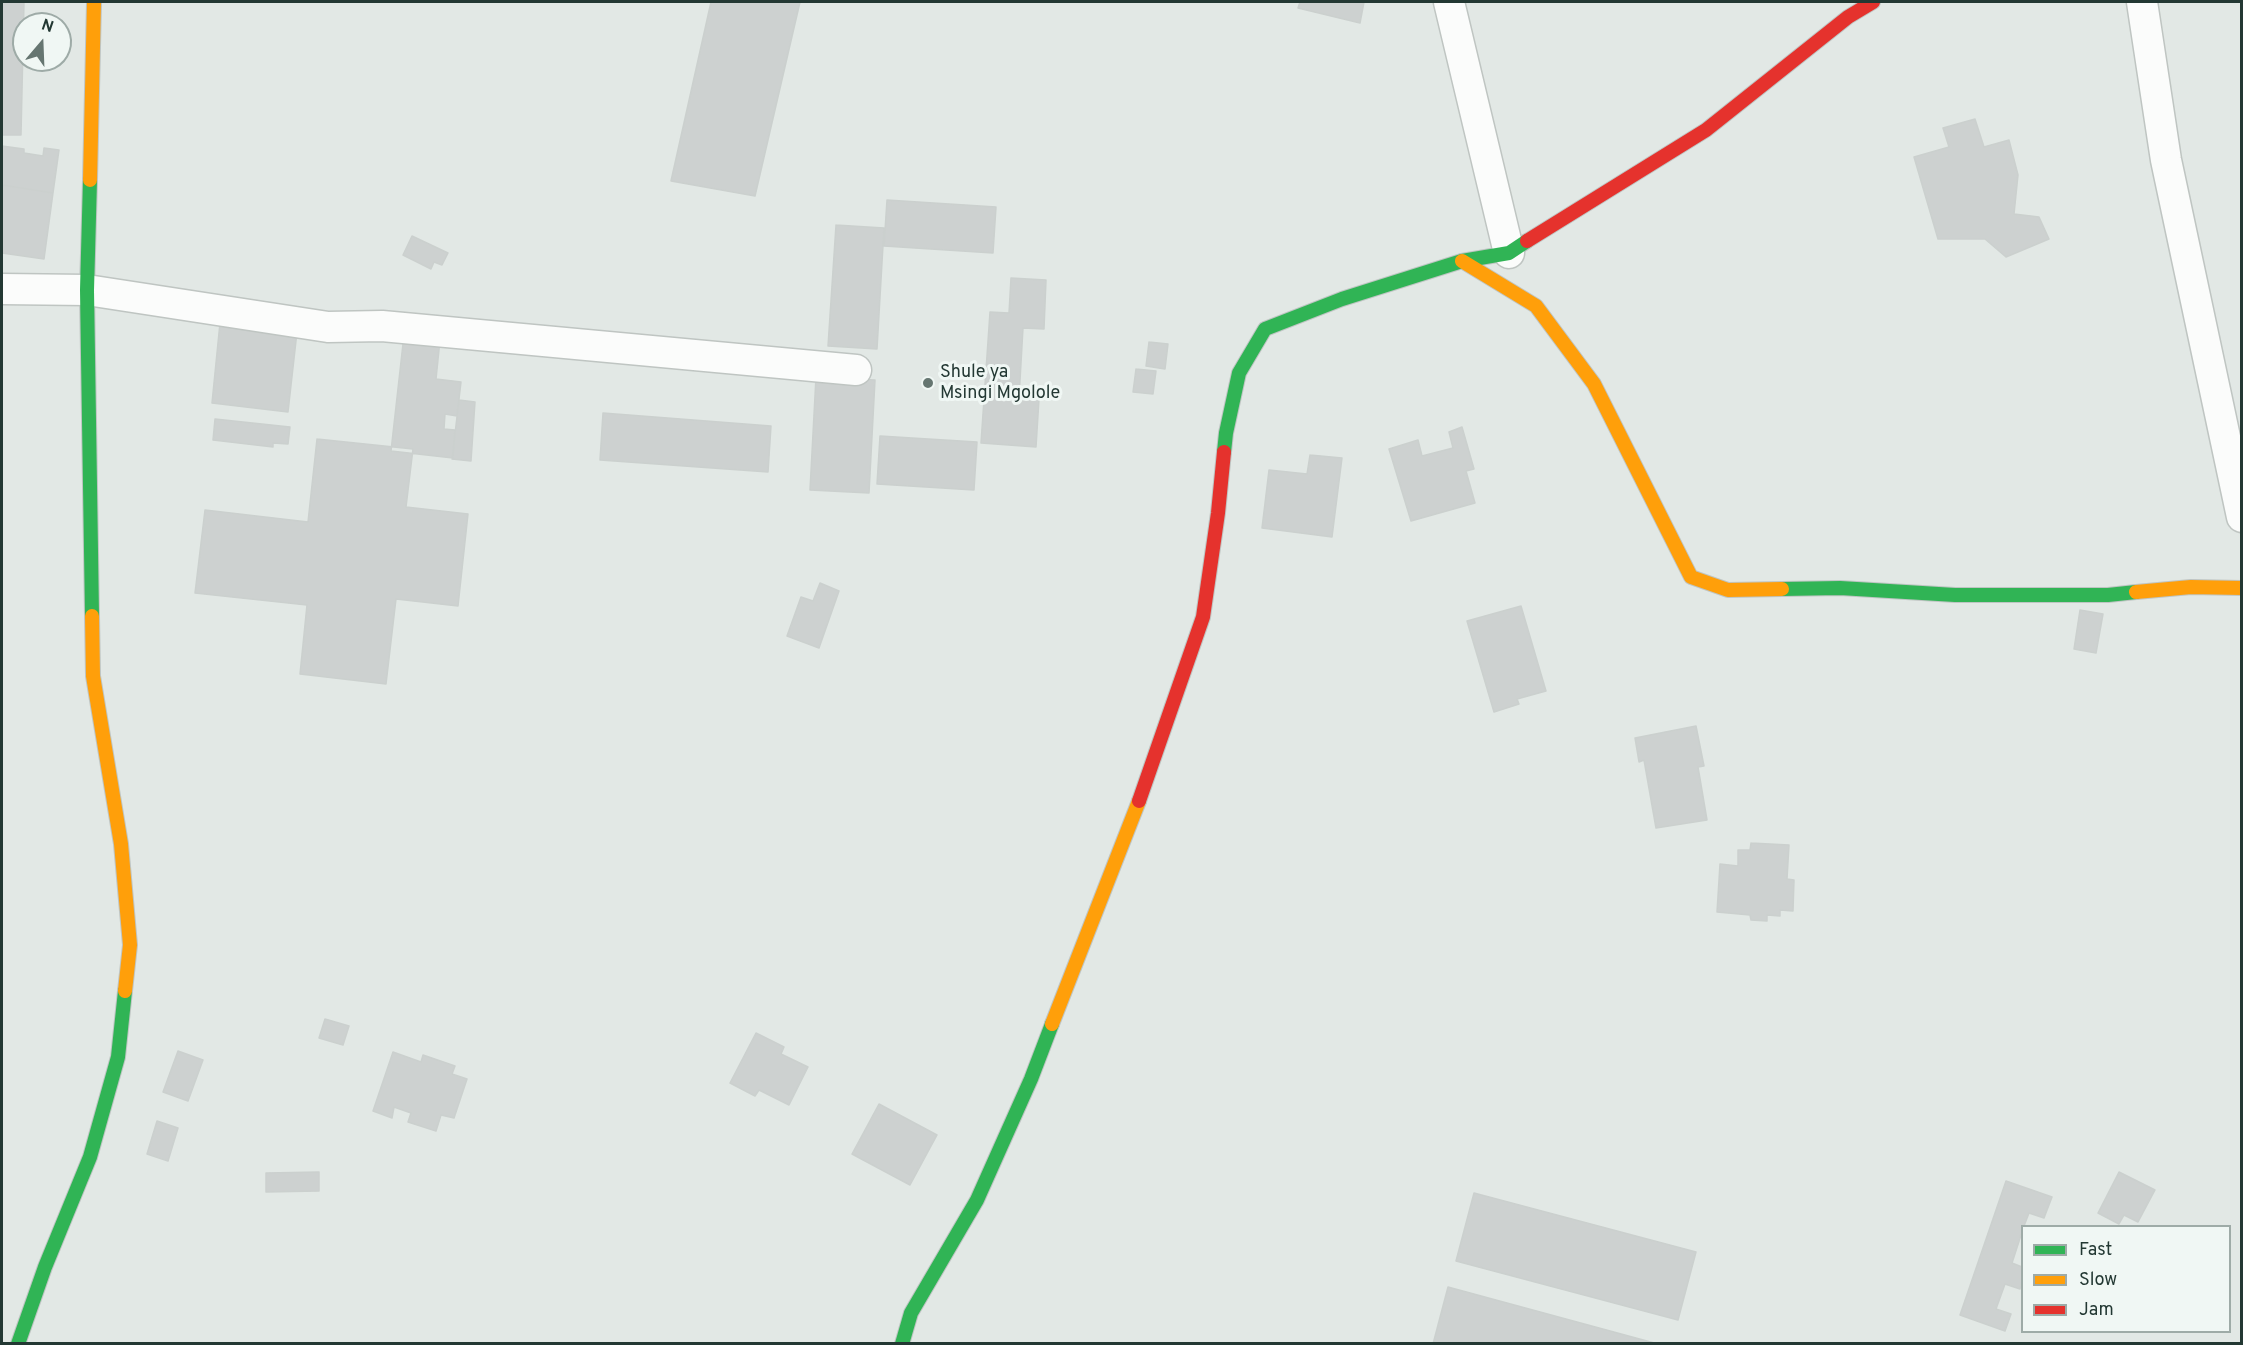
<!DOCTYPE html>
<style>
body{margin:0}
#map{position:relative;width:2243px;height:1345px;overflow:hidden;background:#e2e8e5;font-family:Overpass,sans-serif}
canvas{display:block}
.frame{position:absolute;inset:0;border:3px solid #233833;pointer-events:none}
.legend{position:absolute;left:2021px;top:1225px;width:210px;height:108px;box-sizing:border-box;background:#f0f7f4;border:2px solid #9eaba7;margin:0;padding:8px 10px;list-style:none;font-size:18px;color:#233833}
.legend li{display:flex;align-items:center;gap:12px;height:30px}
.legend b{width:30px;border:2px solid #9eaba7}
.north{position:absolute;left:12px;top:12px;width:60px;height:60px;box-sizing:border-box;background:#f0f7f4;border:2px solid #9eaba7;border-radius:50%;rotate:19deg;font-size:16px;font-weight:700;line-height:24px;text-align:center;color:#233833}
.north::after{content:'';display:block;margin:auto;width:21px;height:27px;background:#667671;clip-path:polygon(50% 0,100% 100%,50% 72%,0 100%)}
</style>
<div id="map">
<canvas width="2243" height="1345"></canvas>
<div class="frame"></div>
<ul class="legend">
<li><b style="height:8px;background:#30b455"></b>Fast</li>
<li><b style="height:8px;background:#ff9f0a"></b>Slow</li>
<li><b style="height:8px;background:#e5322d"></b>Jam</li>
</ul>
<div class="north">N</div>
</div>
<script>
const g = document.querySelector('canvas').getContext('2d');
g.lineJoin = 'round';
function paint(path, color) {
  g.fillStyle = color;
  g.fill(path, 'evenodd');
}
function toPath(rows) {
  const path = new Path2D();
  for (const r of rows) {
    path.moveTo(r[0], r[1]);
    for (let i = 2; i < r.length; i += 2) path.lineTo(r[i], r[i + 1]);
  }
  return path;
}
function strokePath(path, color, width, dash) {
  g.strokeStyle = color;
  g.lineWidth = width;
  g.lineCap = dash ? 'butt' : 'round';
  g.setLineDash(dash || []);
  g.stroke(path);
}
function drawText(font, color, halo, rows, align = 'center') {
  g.font = font + ' Overpass,sans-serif';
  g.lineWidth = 6;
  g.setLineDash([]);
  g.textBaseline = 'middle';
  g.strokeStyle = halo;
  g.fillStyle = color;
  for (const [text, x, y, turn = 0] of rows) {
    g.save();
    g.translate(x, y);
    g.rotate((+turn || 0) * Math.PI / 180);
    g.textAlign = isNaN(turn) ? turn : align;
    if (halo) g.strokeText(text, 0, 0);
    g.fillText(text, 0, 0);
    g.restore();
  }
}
const building = toPath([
 [2,2,24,2,21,135,2,135,2,2],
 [711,2,800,2,755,196,671,181,711,2],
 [1300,2,1364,2,1360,23,1298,8,1300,2],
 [1975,119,1984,147,2009,140,2018,175,2014,214,2039,217,2049,239,2006,257,1985,239,1938,239,1914,157,1949,147,1943,128,1975,119],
 [2,146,24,149,24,153,43,156,44,148,59,150,53,193,2,185,2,146],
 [2,185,53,193,44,259,2,253,2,185],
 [887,200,996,207,993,253,884,246,887,200],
 [836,225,884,228,877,349,828,346,836,225],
 [412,236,448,253,442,265,434,262,431,269,403,255,412,236],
 [1011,278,1046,280,1044,329,1023,328,1019,398,1039,399,1036,447,981,443,990,312,1009,313,1011,278],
 [220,323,297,332,288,412,212,403,220,323],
 [404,335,440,340,436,379,461,382,457,416,445,414,444,429,455,430,453,458,391,451,404,335],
 [1149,342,1168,344,1165,369,1146,366,1149,342],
 [1136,369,1156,371,1153,394,1133,392,1136,369],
 [816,377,875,380,869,493,810,490,816,377],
 [459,400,475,402,471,461,452,459,459,400],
 [603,413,771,426,768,472,600,460,603,413],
 [215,419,290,427,288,444,273,443,273,447,213,440,215,419],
 [1462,427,1474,469,1466,471,1475,503,1411,521,1389,449,1418,440,1422,456,1453,448,1449,432,1462,427],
 [880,436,977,442,974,490,877,484,880,436],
 [317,439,413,449,406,507,468,514,458,606,396,599,386,684,300,674,307,605,195,593,205,510,308,522,317,439],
 [1310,455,1342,458,1332,537,1262,528,1269,470,1307,474,1310,455],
 [820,583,839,591,819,648,787,636,801,597,813,601,820,583],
 [1521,606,1546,691,1517,699,1519,704,1494,712,1467,621,1521,606],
 [2080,610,2103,614,2096,653,2074,649,2080,610],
 [1696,726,1704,766,1698,767,1707,820,1656,828,1644,760,1639,762,1635,738,1696,726],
 [1751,843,1789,845,1787,879,1794,880,1793,911,1780,910,1780,916,1767,915,1767,921,1751,920,1750,915,1717,912,1720,864,1738,866,1738,850,1750,850,1751,843],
 [325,1019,349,1026,343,1045,319,1038,325,1019],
 [756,1033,784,1047,781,1054,808,1067,789,1105,759,1090,755,1096,730,1083,756,1033],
 [178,1051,203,1060,188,1101,163,1092,178,1051],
 [393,1052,421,1062,423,1055,455,1066,452,1074,467,1079,454,1118,441,1115,436,1131,408,1122,411,1113,394,1107,392,1118,373,1111,393,1052],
 [879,1104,937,1135,910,1185,852,1154,879,1104],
 [157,1121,178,1128,168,1161,147,1154,157,1121],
 [319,1172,319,1191,266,1192,266,1173,319,1172],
 [2119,1172,2155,1190,2138,1222,2124,1215,2119,1224,2098,1213,2119,1172],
 [2006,1181,2052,1197,2044,1218,2029,1213,2024,1226,2022,1226,2022,1232,2012,1263,2022,1267,2022,1281,2020,1289,2005,1284,1996,1309,2011,1314,2005,1331,1960,1315,2006,1181],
 [1474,1193,1696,1252,1678,1320,1456,1261,1474,1193],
 [1448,1287,1658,1344,1433,1344,1448,1287]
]);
const street = toPath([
 [1449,2,1509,253],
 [2142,2,2166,160,2242,517],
 [2,289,87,290,328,327,382,326,856,370]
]);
const fast = toPath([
 [90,180,87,290,92,616],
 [1224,452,1226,433,1239,373,1265,329,1342,299,1462,261,1509,253,1527,241],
 [1782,589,1840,588,1955,595,2108,595,2136,592],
 [18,1344,45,1267,90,1157,118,1057,125,991],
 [902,1344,911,1313,977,1200,1031,1079,1052,1024]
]);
const slow = toPath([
 [90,180,94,2],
 [1462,261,1536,306,1594,384,1691,577,1728,590,1782,589],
 [2136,592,2191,587,2242,588],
 [92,616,93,676,121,844,130,945,125,991],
 [1052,1024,1139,801]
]);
const jam = toPath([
 [1527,241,1706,130,1848,17,1873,2],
 [1139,801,1203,617,1218,513,1224,452]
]);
const markers = [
 [928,383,6,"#667671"]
];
const poiNames = [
 ["Shule ya",940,373],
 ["Msingi Mgolole",940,394]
];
paint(building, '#cdd1d0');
strokePath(building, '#cbd0ce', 1.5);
strokePath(street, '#bfc5c2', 33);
strokePath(fast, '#bfc5c3', 16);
strokePath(slow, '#bfc5c3', 16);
strokePath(jam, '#bfc5c3', 16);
strokePath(street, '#fbfcfb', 30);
strokePath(fast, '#30b455', 14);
strokePath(slow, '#ff9f0a', 14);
strokePath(jam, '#e5322d', 14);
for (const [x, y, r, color] of markers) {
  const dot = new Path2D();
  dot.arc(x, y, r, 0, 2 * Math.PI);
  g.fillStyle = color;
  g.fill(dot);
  strokePath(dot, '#f0f7f4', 2);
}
drawText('18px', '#233833', '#f0f7f4', poiNames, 'left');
</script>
